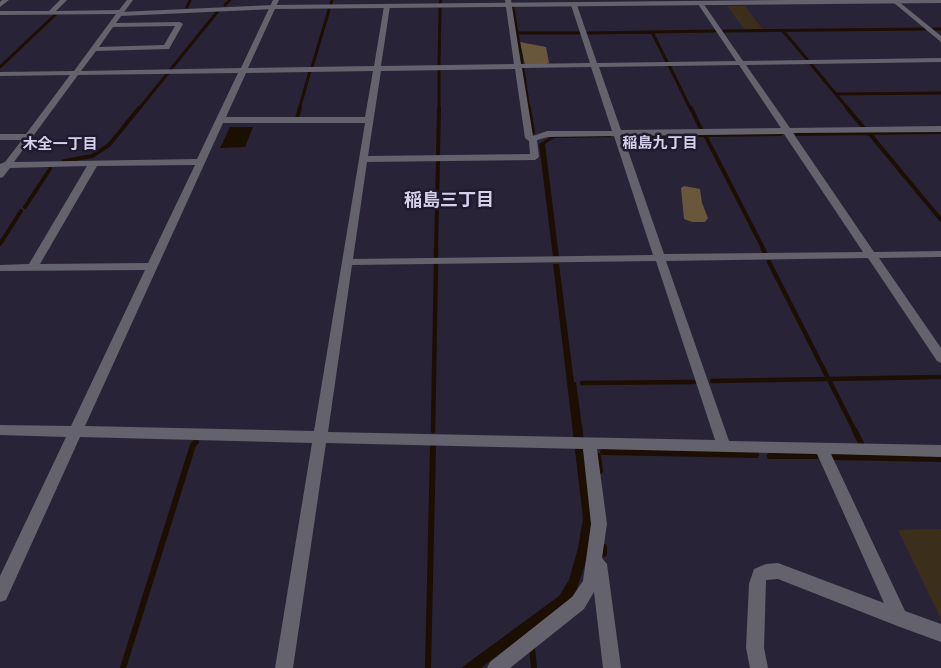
<!DOCTYPE html>
<meta charset="utf-8">
<style>
body{margin:0}
canvas{display:block;background:#282337}
</style>
<canvas width="941" height="668"></canvas>
<script>
const g = document.querySelector('canvas').getContext('2d');
g.lineJoin = 'round';
function paint(path, color) {
  g.fillStyle = color;
  g.fill(path, 'evenodd');
}
function toPath(rows) {
  const path = new Path2D();
  for (const r of rows) {
    path.moveTo(r[0], r[1]);
    for (let i = 2; i < r.length; i += 2) path.lineTo(r[i], r[i + 1]);
  }
  return path;
}
function strokePath(path, color, width, dash) {
  g.strokeStyle = color;
  g.lineWidth = width;
  g.lineCap = dash ? 'butt' : 'round';
  g.setLineDash(dash || []);
  g.stroke(path);
}
function drawText(font, color, halo, rows, align = 'center') {
  g.font = font + ' Overpass,"Noto Sans JP",sans-serif';
  g.lineWidth = 5;
  g.setLineDash([]);
  g.textBaseline = 'middle';
  g.strokeStyle = halo;
  g.fillStyle = color;
  for (const [text, x, y, turn = 0] of rows) {
    g.save();
    g.translate(x, y);
    g.rotate((+turn || 0) * Math.PI / 180);
    g.textAlign = isNaN(turn) ? turn : align;
    if (halo) g.strokeText(text, 0, 0);
    g.fillText(text, 0, 0);
    g.restore();
  }
}
const green = toPath([
 [727,6,745,6,763,30,745,30],
 [941,529,941,619,898,530]
]);
const forest = toPath([
 [520,42,546,47,549,63,544,65,525,65],
 [684,186,700,189,702,203,708,218,705,222,692,222,684,219,681,188]
]);
const water = toPath([
 [230,127,253,127,245,147,220,148],
 [611,135,611,137,554,138,545,144,559,257,553,257,539,144,552,136],
 [553,264,559,264,574,382,576,382,584,441,594,519,592,544,574,597,481,668,461,668,559,596,569,580,578,548,583,518]
]);
const streamFar3 = toPath([
 [440,3,441,0],
 [331,4,332,0],
 [225,5,230,0],
 [187,7,190,0],
 [513,8,522,63],
 [933,29,941,29],
 [724,31,925,29],
 [783,31,807,59],
 [652,32,667,62],
 [517,33,579,33],
 [588,33,715,31],
 [810,63,849,110],
 [439,65,440,9],
 [669,65,691,110],
 [0,67,56,14],
 [312,67,329,10],
 [171,69,218,11],
 [523,69,529,110],
 [836,94,941,93],
 [138,110,168,73],
 [299,110,310,71],
 [439,110,439,71]
]);
const streamFar2 = toPath([
 [529,108,533,132],
 [691,108,701,129],
 [847,108,864,128],
 [297,118,300,108],
 [869,133,941,220],
 [797,134,941,132],
 [705,135,764,250],
 [626,136,781,134],
 [438,154,439,108],
 [64,161,92,156,109,145,139,108],
 [25,207,50,169],
 [0,244,21,211],
 [436,250,438,161]
]);
const streamFar1 = toPath([
 [763,249,765,253],
 [436,258,436,249],
 [769,262,856,433],
 [712,381,941,377],
 [582,383,694,382],
 [433,431,436,263]
]);
const stream = toPath([
 [855,431,861,443],
 [603,452,756,455],
 [598,456,600,471],
 [770,456,816,456],
 [834,457,941,459],
 [604,547,604,554],
 [532,648,534,668],
 [123,668,193,445,196,442],
 [428,668,433,447]
]);
const minor = toPath([
 [2,0,9,0,0,7,0,2,2,0],
 [60,0,67,0,56,11,119,10,127,0,133,0,116,23,180,22,183,24,169,49,96,51,81,71,241,68,273,0,279,0,248,68,374,66,384,6,387,4,390,6,381,66,514,64,505,0,511,0,521,64,590,63,571,5,574,3,577,5,597,63,736,61,698,4,701,2,703,3,743,61,941,58,941,62,746,65,790,128,941,126,941,132,793,133,874,252,941,251,941,257,879,258,941,348,941,363,937,361,868,258,666,261,729,441,941,445,941,457,831,454,905,611,941,624,941,642,900,627,778,579,766,580,764,648,768,668,750,668,746,648,749,584,754,569,766,564,778,563,884,603,817,454,597,449,607,524,602,558,607,564,621,668,603,668,594,592,584,609,510,668,487,668,490,662,572,597,583,581,591,524,583,449,326,443,293,668,275,668,312,443,80,437,6,600,0,602,0,576,66,437,0,435,0,425,71,426,145,270,0,271,0,265,29,264,87,166,10,168,3,177,0,178,0,164,5,162,22,140,0,140,0,134,26,134,70,75,0,76,0,72,74,71,116,14,0,15,0,11,49,11,60,0],
 [175,26,164,45,99,47,113,27,175,26],
 [739,65,781,128,621,130,599,67,739,65],
 [591,67,612,131,547,131,533,136,522,68,591,67],
 [515,69,525,138,529,141,530,154,368,156,381,71,515,69],
 [373,71,365,117,226,117,246,73,373,71],
 [238,73,197,159,14,162,78,75,238,73],
 [223,123,365,123,314,431,85,426,223,123],
 [784,134,863,252,664,254,623,136,784,134],
 [614,136,653,255,353,259,367,162,535,160,539,157,537,140,548,137,614,136],
 [195,165,148,263,40,264,97,166,195,165],
 [656,261,715,440,328,432,352,265,656,261],
 [894,1,898,1,941,36,941,42,894,3,894,1]
]);
const tertiary = toPath([
 [788,0,941,0,941,3,274,9,120,16,116,14,120,12,274,5,788,0]
]);
const farNeighbourhoodnames = [
 ["稲島九丁目",660,145],
 ["木全一丁目",60,146]
];
const neighbourhoodNames = [
 ["稲島三丁目",449,202]
];
paint(green, '#3b2f1b');
paint(forest, '#68573a');
paint(water, '#1a0f00');
strokePath(streamFar3, '#1a0f00', 3);
strokePath(streamFar2, '#1a0f00', 4);
strokePath(streamFar1, '#1a0f00', 4.5);
strokePath(stream, '#1a0f00', 6);
paint(minor, '#64626c');
paint(tertiary, '#64626c');
drawText('bold 15px', '#d5cfe9', '#1f1a2d', farNeighbourhoodnames);
drawText('bold 18px', '#d5cfe9', '#1f1a2d', neighbourhoodNames);
</script>
